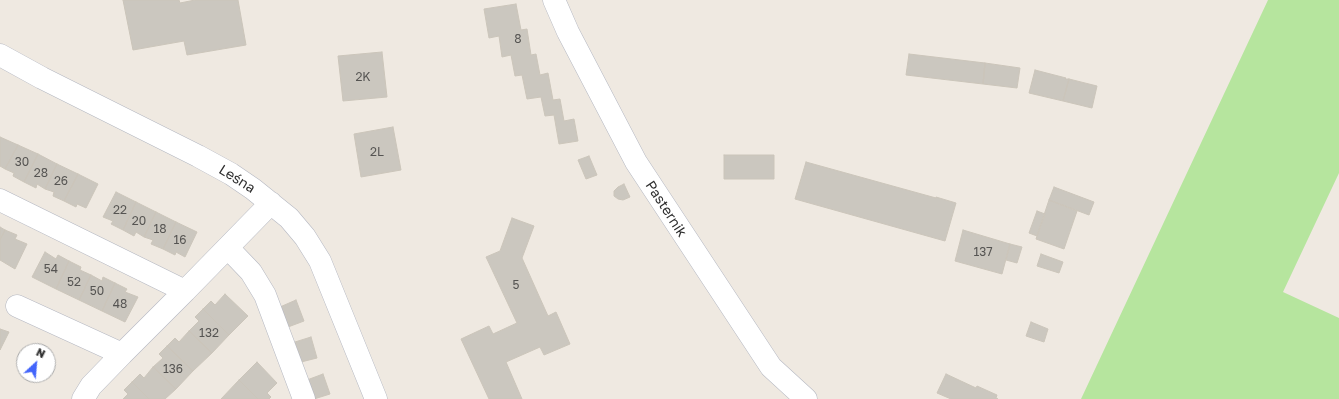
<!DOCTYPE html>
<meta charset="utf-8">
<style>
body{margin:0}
#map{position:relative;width:1339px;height:399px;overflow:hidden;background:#efe9e1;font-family:"Golos Text",sans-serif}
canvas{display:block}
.north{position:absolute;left:16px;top:343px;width:40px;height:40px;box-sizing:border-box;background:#fff;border:1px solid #ababab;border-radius:50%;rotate:26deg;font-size:11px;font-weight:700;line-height:16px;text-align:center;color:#2e2e2e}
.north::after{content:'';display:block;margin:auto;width:14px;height:18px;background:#4264fb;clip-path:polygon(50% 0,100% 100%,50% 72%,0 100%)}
</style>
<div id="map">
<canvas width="1339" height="399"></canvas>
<div class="north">N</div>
</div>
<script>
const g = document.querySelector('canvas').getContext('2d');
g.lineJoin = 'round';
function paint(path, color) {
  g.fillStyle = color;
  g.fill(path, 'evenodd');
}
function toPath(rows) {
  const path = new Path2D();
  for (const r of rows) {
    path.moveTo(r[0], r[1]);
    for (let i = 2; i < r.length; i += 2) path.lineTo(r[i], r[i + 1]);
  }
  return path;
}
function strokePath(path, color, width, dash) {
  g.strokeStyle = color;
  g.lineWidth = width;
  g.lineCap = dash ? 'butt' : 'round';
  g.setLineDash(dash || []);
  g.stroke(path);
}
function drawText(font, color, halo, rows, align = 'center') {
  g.font = font + ' "Golos Text",sans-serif';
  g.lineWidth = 3.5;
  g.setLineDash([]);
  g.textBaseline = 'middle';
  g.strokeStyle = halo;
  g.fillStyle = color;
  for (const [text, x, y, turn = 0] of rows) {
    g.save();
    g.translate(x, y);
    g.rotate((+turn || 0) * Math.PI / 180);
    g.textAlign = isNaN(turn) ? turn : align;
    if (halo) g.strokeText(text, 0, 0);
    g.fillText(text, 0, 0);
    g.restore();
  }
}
const green = toPath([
 [1268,0,1339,0,1339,173,1283,292,1339,318,1339,399,1081,399]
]);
const building = toPath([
 [123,0,179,0,180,3,195,0,238,0,246,45,187,55,184,41,133,50,123,0],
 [516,4,521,30,527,29,531,55,536,54,540,75,548,73,553,100,560,99,564,121,574,119,578,141,559,144,554,115,545,116,541,97,527,99,522,75,515,76,511,55,502,57,499,36,489,38,484,9,516,4],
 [382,52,387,97,343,101,338,56,382,52],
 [909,54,985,63,983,84,906,75,909,54],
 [985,63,1020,68,1017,88,983,84,985,63],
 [1035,70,1066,78,1065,79,1069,79,1063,101,1029,93,1035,70],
 [1069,79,1097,86,1092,108,1063,101,1069,79],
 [393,127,401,170,361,177,354,134,393,127],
 [0,137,18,145,5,169,0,166,0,137],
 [18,145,38,154,24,182,13,176,14,173,5,169,18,145],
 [38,154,57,164,45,189,37,184,36,188,24,182,38,154],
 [724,155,774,155,774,179,724,179,724,155],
 [589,156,597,175,586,179,578,160,589,156],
 [806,162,936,198,936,197,956,203,945,241,795,199,806,162],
 [57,164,78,174,64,201,53,196,54,192,45,189,57,164],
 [78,174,98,184,86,208,77,204,76,207,64,201,78,174],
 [624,184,630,197,623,200,618,199,614,196,614,191,618,187,624,184],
 [1054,187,1094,202,1089,215,1049,200,1054,187],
 [116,192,136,202,123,230,111,224,113,221,103,217,116,192],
 [1049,200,1077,211,1064,249,1036,239,1049,200],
 [136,202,156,212,144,237,136,232,134,236,123,230,136,202],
 [1037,211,1045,214,1037,236,1029,233,1037,211],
 [156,212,176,222,163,249,151,244,153,240,144,237,156,212],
 [512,218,534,226,522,258,548,316,556,312,570,344,544,355,540,347,506,362,522,399,489,399,461,339,489,326,493,334,517,323,486,257,500,251,512,218],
 [176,222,197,232,185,257,176,252,175,255,163,249,176,222],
 [0,227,5,230,0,240,0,227],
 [5,230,17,235,15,239,27,244,15,269,0,260,0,240,5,230],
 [963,230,1010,244,1002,274,955,261,963,230],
 [1010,244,1022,247,1017,263,1006,260,1010,244],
 [45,252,56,259,58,255,69,261,56,289,32,277,45,252],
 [1041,254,1063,262,1059,273,1037,266,1041,254],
 [69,261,81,267,80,270,91,275,79,300,56,289,69,261],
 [91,275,102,281,103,277,115,283,102,311,79,300,91,275],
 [115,283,127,289,125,292,138,297,125,322,102,311,115,283],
 [225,294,248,316,229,335,203,309,211,301,215,305,225,294],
 [296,300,304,321,288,327,280,307,296,300],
 [203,309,229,335,212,353,189,331,199,321,195,317,203,309],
 [1031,322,1048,329,1044,342,1026,336,1031,322],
 [0,329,9,332,0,350,0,329],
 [189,331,212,353,193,371,167,346,175,338,179,342,189,331],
 [311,337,317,358,301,362,295,342,311,337],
 [167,346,193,371,176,389,153,367,163,358,159,354,167,346],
 [257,362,277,383,267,393,271,397,269,399,258,399,239,380,257,362],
 [153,367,176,389,165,399,149,399,132,382,140,374,144,378,153,367],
 [323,374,330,394,314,399,307,380,323,374],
 [946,374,976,388,977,386,997,395,996,398,998,399,951,399,937,393,946,374],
 [239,380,258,399,221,399,239,380],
 [132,382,149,399,123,399,128,394,124,390,132,382]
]);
const minor = toPath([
 [554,0,568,32,636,162,771,367,806,399],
 [0,55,42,78,198,156,231,174,253,189,289,218,305,237,320,261,376,399],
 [0,200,185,291,271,203],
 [228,248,251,272,265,295,304,399],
 [17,306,122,354,185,291],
 [83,399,91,386,122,354]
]);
const numberNames = [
 ["8",518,39],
 ["2K",363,77],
 ["2L",377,152],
 ["30",22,162],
 ["28",41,173],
 ["26",61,181],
 ["22",120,210],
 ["20",139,221],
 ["18",160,229],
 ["16",180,240],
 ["137",983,252],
 ["54",51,269],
 ["52",74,282],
 ["5",516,285],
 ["50",97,291],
 ["48",120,304],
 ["132",209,333],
 ["136",173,369]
];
const streetNames = [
 ["Leśna",237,179,32],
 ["Pasternik",666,209,57]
];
paint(green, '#b6e59e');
paint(building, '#cbc7bf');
strokePath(building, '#cbc5ba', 1);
strokePath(minor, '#b4b7c1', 23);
strokePath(minor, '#fff', 22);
drawText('12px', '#555452', null, numberNames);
drawText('14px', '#2e2e2e', '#fff', streetNames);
</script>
